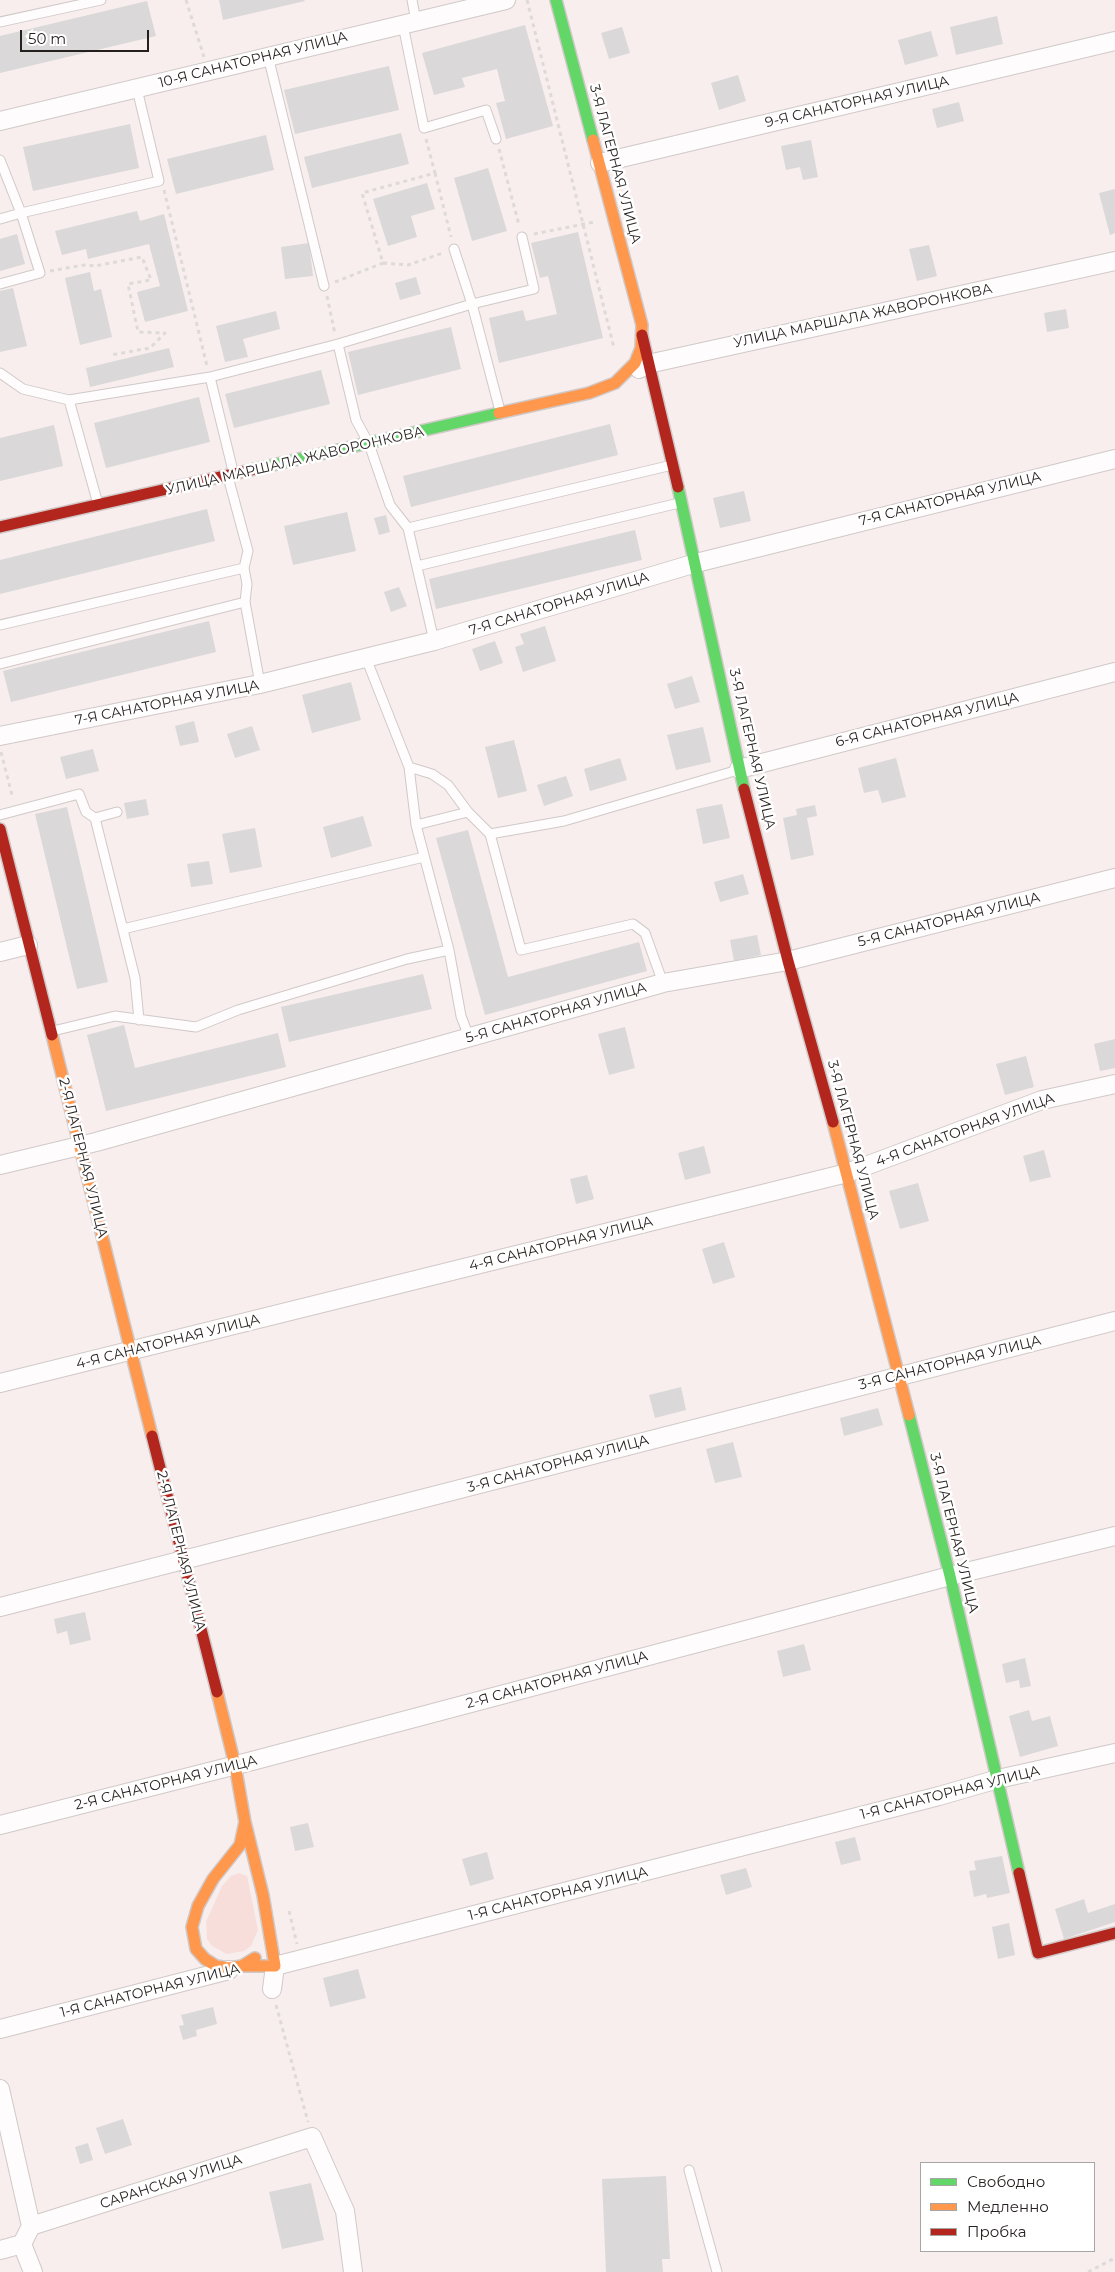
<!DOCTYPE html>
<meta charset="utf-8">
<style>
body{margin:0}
#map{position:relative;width:1115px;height:2272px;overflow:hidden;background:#f8eeed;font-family:Montserrat,sans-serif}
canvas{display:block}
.legend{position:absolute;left:920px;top:2162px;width:175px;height:90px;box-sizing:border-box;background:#fff;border:1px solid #a8a5a5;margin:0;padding:6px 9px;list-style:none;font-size:15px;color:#251f1e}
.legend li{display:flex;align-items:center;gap:10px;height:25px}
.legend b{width:25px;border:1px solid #a8a5a5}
.scale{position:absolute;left:20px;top:30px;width:129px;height:22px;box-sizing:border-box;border:2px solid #251f1e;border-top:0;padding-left:6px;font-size:15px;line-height:18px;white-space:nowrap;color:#251f1e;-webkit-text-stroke:4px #fff;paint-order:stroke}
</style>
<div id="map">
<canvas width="1115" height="2272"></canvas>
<ul class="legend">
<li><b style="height:6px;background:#63d668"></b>Свободно</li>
<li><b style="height:6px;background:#ff974d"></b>Медленно</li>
<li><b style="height:6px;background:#b3261e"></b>Пробка</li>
</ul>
<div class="scale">50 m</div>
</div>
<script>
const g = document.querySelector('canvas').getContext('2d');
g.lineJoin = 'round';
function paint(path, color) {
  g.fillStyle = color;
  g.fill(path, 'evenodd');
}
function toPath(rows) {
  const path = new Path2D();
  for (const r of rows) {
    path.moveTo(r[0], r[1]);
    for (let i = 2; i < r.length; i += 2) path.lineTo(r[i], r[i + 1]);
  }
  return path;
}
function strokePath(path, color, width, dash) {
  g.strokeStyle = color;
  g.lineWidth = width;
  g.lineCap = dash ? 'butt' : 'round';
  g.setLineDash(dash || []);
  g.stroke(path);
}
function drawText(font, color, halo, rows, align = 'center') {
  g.font = font + ' Montserrat,sans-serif';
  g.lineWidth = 5;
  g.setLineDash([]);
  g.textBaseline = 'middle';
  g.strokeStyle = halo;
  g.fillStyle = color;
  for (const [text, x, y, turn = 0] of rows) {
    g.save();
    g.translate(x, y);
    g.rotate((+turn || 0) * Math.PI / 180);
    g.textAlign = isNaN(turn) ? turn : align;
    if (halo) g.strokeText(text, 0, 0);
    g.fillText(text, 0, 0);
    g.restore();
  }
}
const green = toPath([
 [239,1873,247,1876,258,1930,251,1946,244,1951,227,1954,212,1946,207,1939,206,1922,222,1886,231,1876]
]);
const building = toPath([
 [219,0,304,0,305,1,223,20],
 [147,1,156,36,0,73,0,36],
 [997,16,1003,44,956,55,950,27],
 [525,25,553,126,506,139,496,103,505,101,497,69,462,78,465,87,434,95,422,53],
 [622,27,630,53,609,59,601,33],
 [931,31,938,56,905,65,898,40],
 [389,66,399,110,295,134,284,90],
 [738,75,746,101,719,110,711,83],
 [959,102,964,121,937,128,932,109],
 [130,124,139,168,33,191,23,147],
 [401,133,409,164,312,188,304,157],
 [266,135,274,170,176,194,167,159],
 [811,140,818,177,803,180,800,167,786,170,781,146],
 [488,168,507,231,472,241,454,178],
 [427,183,435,209,411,216,417,237,388,246,373,199],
 [1115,189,1115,233,1110,235,1099,193],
 [137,211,140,221,164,214,188,311,145,322,137,292,160,286,149,244,88,259,86,249,62,255,55,231],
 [578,232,603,338,499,363,489,318,523,310,526,321,557,314,548,276,540,278,531,243],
 [17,234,25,264,0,271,0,239],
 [309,243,313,276,285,279,281,247],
 [929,245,937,276,917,281,909,249],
 [90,272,94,291,101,289,112,337,80,345,65,278],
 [416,277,421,294,400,300,395,283],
 [13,288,27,346,0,352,0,291],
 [1066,309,1069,328,1047,332,1044,313],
 [276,311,280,329,243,339,248,357,225,362,216,326],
 [451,327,461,369,358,395,348,352],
 [169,348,174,367,90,387,86,368],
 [321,370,330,404,234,428,225,394],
 [199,397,210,442,106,468,94,423],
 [610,424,618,455,411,507,403,476],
 [54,425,63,466,0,481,0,438],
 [744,491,751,521,720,528,713,498],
 [207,509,215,541,0,594,0,560],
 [347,512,356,551,293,565,284,526],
 [386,515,390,532,379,535,374,518],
 [635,530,642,560,436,609,429,579],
 [399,587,407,606,391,612,384,592],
 [209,621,216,652,11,702,3,671],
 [545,626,556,661,523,672,515,647,524,644,520,634],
 [495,641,503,663,480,671,472,649],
 [692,676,700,702,675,709,667,684],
 [351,682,361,720,312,733,302,695],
 [194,721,199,742,180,746,175,726],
 [252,726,260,750,235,758,227,734],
 [703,727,711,762,676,770,667,735],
 [514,740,527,791,498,798,485,747],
 [93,749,99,771,66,779,60,757],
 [620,758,627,780,590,791,584,769],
 [896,758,906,797,882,803,878,790,864,793,858,768],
 [566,776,573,796,544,806,537,785],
 [146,799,149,815,127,819,124,803],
 [722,804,730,838,703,844,696,809],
 [815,805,817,816,807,818,814,855,791,860,783,818,797,815,796,809],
 [67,807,108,982,77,989,35,814],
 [363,816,372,846,331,858,323,827],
 [255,828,262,867,230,873,222,834],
 [468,830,508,977,639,942,647,971,485,1015,436,838],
 [209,861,213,884,191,887,187,864],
 [743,874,749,894,720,902,714,882],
 [757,935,761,955,734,961,730,940],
 [423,974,432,1009,289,1042,281,1007],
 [124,1025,135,1068,278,1033,286,1067,106,1111,87,1035],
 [625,1027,635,1068,609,1075,598,1034],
 [1115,1039,1115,1068,1100,1071,1094,1044],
 [1026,1056,1034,1087,1005,1095,996,1064],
 [704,1146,711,1173,685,1180,678,1153],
 [1044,1150,1051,1177,1030,1182,1023,1156],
 [587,1175,594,1199,576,1204,570,1179],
 [918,1183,929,1221,900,1229,889,1191],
 [724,1242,735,1277,713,1284,702,1249],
 [681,1387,686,1410,655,1418,649,1395],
 [878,1408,883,1425,844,1436,840,1418],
 [733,1442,742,1477,715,1483,706,1449],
 [85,1612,91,1640,70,1645,67,1631,57,1634,54,1619],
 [804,1644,811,1670,783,1677,777,1651],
 [1025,1658,1031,1686,1020,1688,1019,1680,1006,1683,1002,1664],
 [1029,1710,1032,1721,1050,1716,1058,1746,1020,1757,1009,1716],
 [308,1823,314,1847,295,1851,290,1827],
 [855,1837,861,1860,841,1865,835,1842],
 [487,1852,494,1879,470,1886,462,1859],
 [1002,1856,1010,1893,987,1898,986,1894,974,1897,969,1871,976,1870,974,1861],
 [746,1868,752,1887,726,1895,720,1875],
 [1084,1899,1088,1913,1115,1904,1115,1922,1064,1939,1055,1909],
 [1009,1923,1015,1955,998,1959,992,1927],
 [358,1969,366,1998,330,2007,323,1978],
 [213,2007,217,2024,196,2030,197,2036,183,2040,179,2026,184,2025,181,2015],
 [123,2119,132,2145,105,2154,96,2128],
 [88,2143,93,2160,80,2164,75,2147],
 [666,2176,670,2259,662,2259,663,2272,606,2272,602,2179],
 [311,2183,324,2240,282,2249,269,2192]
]);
const path = toPath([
 [186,0,204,57],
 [527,0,614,348],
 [426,139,435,173,362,193,383,263,408,265,443,253],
 [499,149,519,225],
 [435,173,451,237],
 [164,190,207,366],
 [534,234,594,222],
 [50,271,84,265,95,266,142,257,151,280,128,284,138,332,165,333,150,348,111,355],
 [335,282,383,263],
 [327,296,335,334],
 [1,752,13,799],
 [289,1911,297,1944],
 [276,2005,308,2122],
 [1088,2272,1115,2258]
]);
const lane = toPath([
 [412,0,416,21],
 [0,22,101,0],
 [403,25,424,128,486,110,496,139],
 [268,56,324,286],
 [0,160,21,213,159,181,137,89],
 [0,219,21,213,40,273,0,284],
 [454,249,472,304,338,344,356,420,369,444,390,505,408,528,672,465],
 [0,373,23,389,69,400],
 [210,377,233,471],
 [500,411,472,304,534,289,522,237],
 [228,477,248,551,244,568],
 [98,504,69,400,210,377,338,344],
 [408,528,434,641],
 [417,566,679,503],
 [0,625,244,568,247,584,245,602,260,684],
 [366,658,409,767],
 [0,664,245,602],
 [117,812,95,818,135,978,139,1020],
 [0,815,79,794,86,812,95,818],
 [416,825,409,767,432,774,448,785,468,812],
 [123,929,424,857],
 [663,983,645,933,633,924,521,950,490,834,564,821,738,770],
 [53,1031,115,1016,196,1027,238,1010,407,959,449,950],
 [469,1037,461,1016,449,950,416,825,468,812,490,834],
 [689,2170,717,2272]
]);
const street = toPath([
 [0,121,506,0],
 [600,163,1115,41],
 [639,369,648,364,1115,261],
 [0,736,260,684,434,641,696,563,1115,459],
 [739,769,1115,672],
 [0,952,28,945],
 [0,1165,96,1142,663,983,788,961,1115,878],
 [0,1383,847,1173,1042,1100,1115,1084],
 [0,1607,1115,1321],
 [0,1825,252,1761,950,1576,1115,1536],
 [272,1989,275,1966,939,1796,998,1779,1115,1753],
 [0,2029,229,1970],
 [0,2089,31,2226,22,2244,33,2272],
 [31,2226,312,2137,345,2211,353,2272],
 [0,2250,22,2244]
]);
const fast = toPath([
 [556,0,593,140],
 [264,467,499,413],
 [678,487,744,789],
 [909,1415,950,1576,1019,1873]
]);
const slow = toPath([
 [499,413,589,393,615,383,635,363,641,348,642,325,593,140],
 [52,1035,152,1436],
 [833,1122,909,1415],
 [217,1692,235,1765,245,1822,263,1895,275,1966,242,1966],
 [245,1822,240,1845,213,1879,198,1906,192,1927,196,1949,205,1959,216,1966,229,1968,242,1966,255,1958]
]);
const jam = toPath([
 [642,335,678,487],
 [0,527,264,467],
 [744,789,788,961,833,1122],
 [0,829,52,1035],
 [152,1436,217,1692],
 [1019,1873,1038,1953,1115,1933]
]);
const streetNames = [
 ["10-Я САНАТОРНАЯ УЛИЦА",253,60,-14],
 ["9-Я САНАТОРНАЯ УЛИЦА",857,102,-13],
 ["3-Я ЛАГЕРНАЯ УЛИЦА",615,164,75],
 ["УЛИЦА МАРШАЛА ЖАВОРОНКОВА",863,316,-12],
 ["УЛИЦА МАРШАЛА ЖАВОРОНКОВА",295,461,-13],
 ["7-Я САНАТОРНАЯ УЛИЦА",950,499,-14],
 ["7-Я САНАТОРНАЯ УЛИЦА",559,604,-17],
 ["7-Я САНАТОРНАЯ УЛИЦА",167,703,-11],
 ["6-Я САНАТОРНАЯ УЛИЦА",927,720,-14],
 ["3-Я ЛАГЕРНАЯ УЛИЦА",752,749,77],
 ["5-Я САНАТОРНАЯ УЛИЦА",949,920,-14],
 ["5-Я САНАТОРНАЯ УЛИЦА",556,1013,-16],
 ["4-Я САНАТОРНАЯ УЛИЦА",965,1130,-20],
 ["3-Я ЛАГЕРНАЯ УЛИЦА",853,1140,75],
 ["2-Я ЛАГЕРНАЯ УЛИЦА",83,1158,76],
 ["4-Я САНАТОРНАЯ УЛИЦА",561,1244,-14],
 ["4-Я САНАТОРНАЯ УЛИЦА",168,1342,-14],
 ["3-Я САНАТОРНАЯ УЛИЦА",950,1363,-14],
 ["3-Я САНАТОРНАЯ УЛИЦА",558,1464,-15],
 ["3-Я ЛАГЕРНАЯ УЛИЦА",954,1533,76],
 ["2-Я ЛАГЕРНАЯ УЛИЦА",181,1551,76],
 ["2-Я САНАТОРНАЯ УЛИЦА",557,1680,-15],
 ["2-Я САНАТОРНАЯ УЛИЦА",166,1783,-14],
 ["1-Я САНАТОРНАЯ УЛИЦА",950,1793,-14],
 ["1-Я САНАТОРНАЯ УЛИЦА",558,1894,-14],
 ["1-Я САНАТОРНАЯ УЛИЦА",150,1991,-14],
 ["САРАНСКАЯ УЛИЦА",171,2182,-18]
];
paint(green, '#f7dedb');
paint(building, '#dad8d9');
strokePath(lane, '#d0c9c8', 11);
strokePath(street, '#d0c9c8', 20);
strokePath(fast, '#d0c9c8', 14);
strokePath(slow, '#d0c9c8', 14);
strokePath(jam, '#d0c9c8', 14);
strokePath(path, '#dedada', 3, [4, 4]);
strokePath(lane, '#fefcfc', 9);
strokePath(street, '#fefcfc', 18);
strokePath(fast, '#63d668', 11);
strokePath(slow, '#ff974d', 11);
strokePath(jam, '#b3261e', 11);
drawText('14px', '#251f1e', '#fff', streetNames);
</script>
